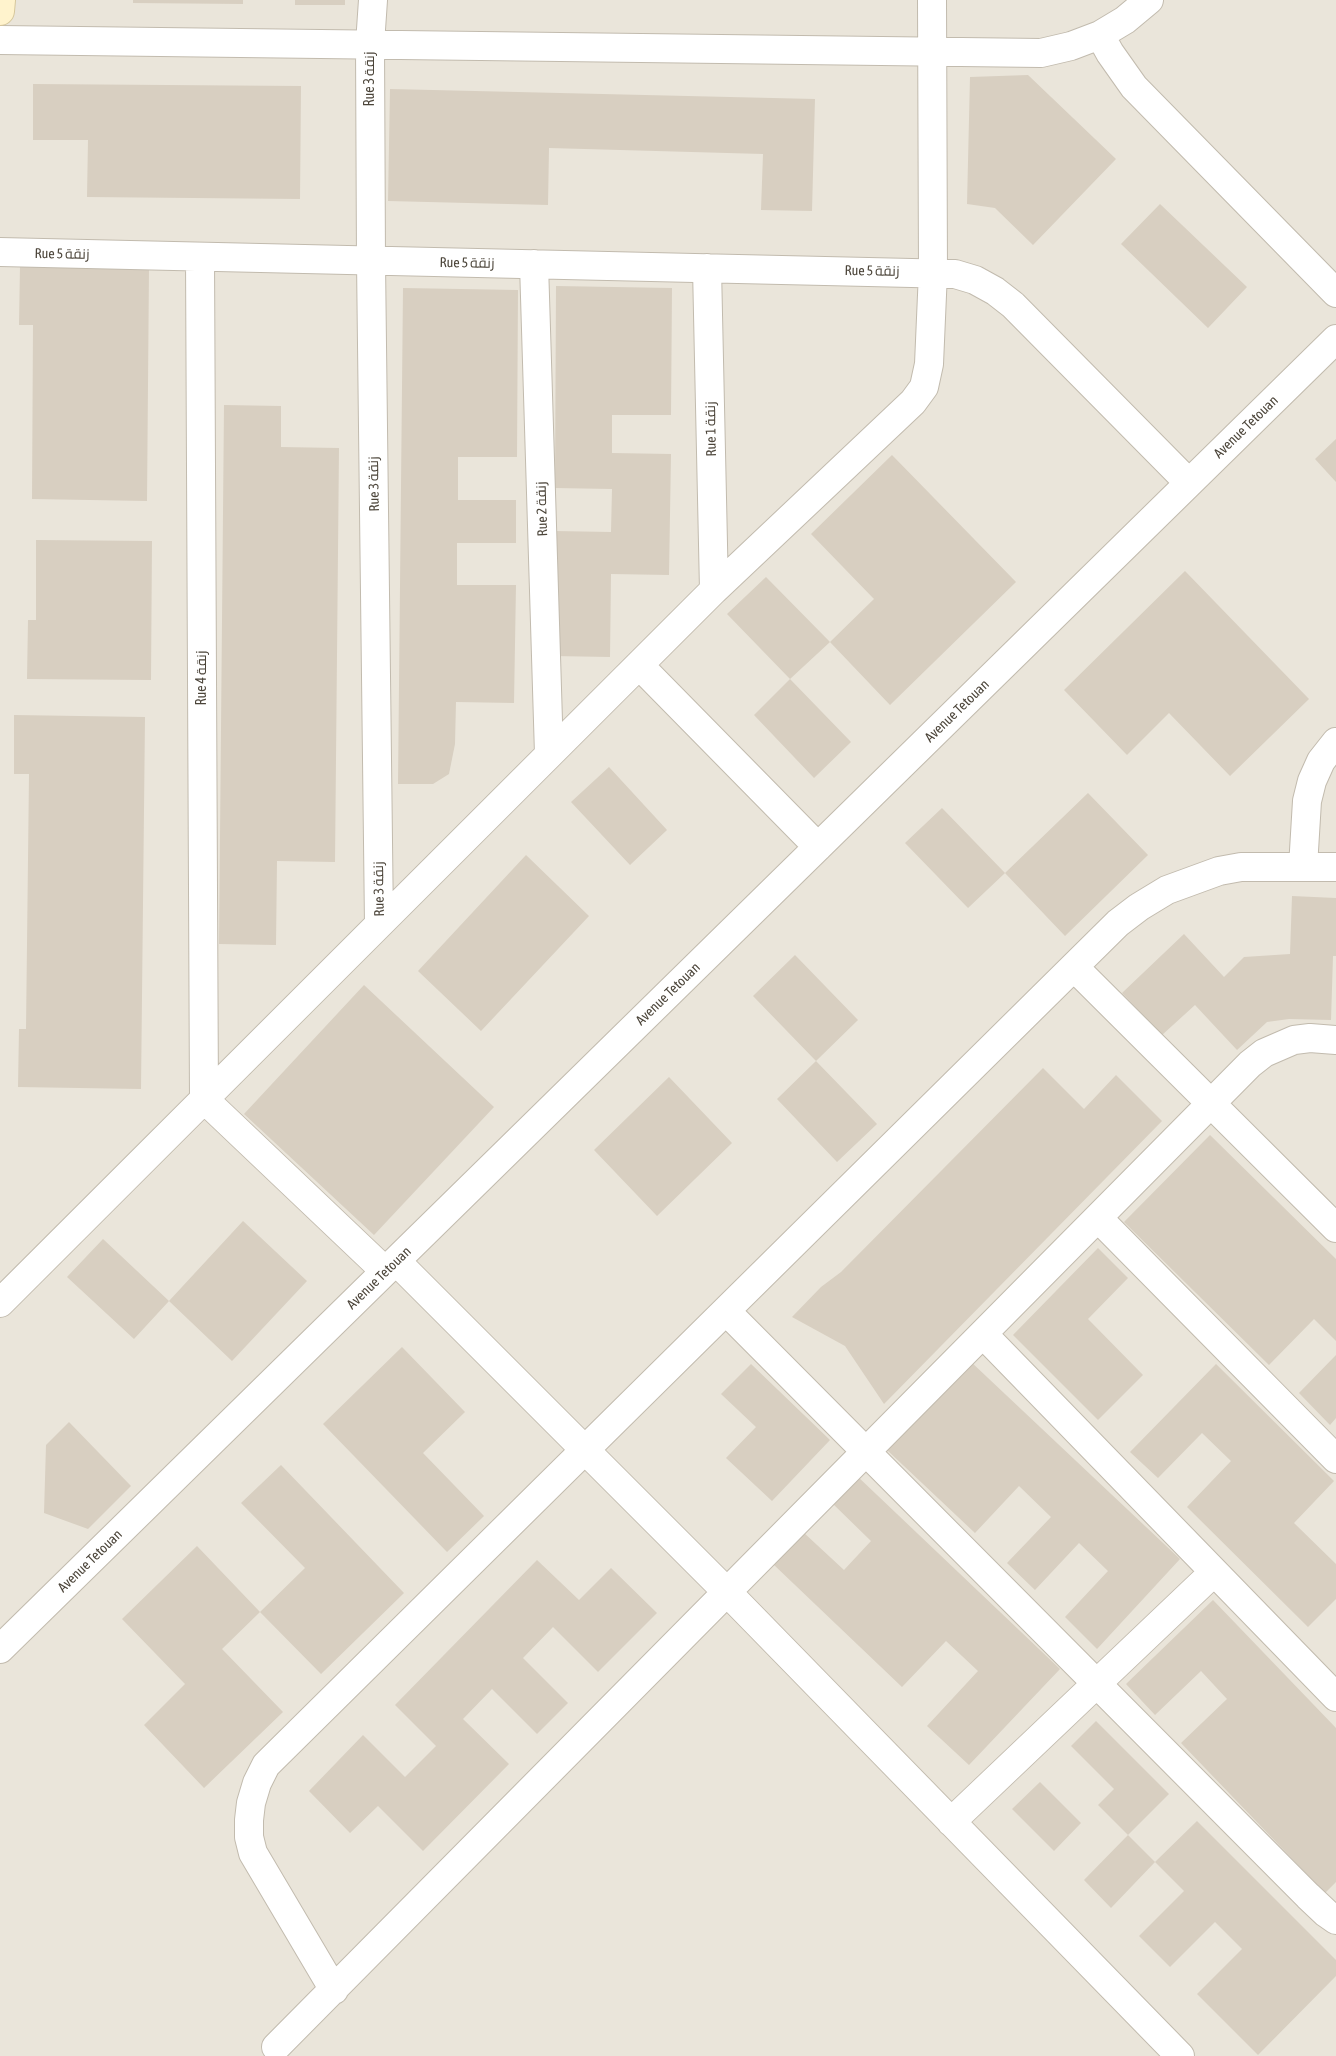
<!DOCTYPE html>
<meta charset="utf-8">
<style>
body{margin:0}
canvas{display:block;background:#f6f3ec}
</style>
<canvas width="1336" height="2056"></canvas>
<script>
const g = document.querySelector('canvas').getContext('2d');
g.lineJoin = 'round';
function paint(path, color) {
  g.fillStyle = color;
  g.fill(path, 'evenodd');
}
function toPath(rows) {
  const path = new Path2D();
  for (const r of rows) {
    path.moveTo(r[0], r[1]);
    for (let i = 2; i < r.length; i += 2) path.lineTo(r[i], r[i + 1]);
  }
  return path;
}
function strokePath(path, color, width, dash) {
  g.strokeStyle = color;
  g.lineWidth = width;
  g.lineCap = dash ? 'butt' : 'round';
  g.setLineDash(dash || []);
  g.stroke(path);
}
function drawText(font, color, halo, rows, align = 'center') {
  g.font = font + ' "Asap Condensed",Cairo,sans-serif';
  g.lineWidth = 4;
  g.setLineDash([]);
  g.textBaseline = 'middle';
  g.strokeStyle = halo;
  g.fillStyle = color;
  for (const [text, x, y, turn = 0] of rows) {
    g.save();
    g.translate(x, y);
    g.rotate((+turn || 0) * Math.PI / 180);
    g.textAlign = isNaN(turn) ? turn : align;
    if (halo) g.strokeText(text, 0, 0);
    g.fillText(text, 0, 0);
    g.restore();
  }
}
const residential = toPath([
 [0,0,1336,0,1336,2056,0,2056]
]);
const building = toPath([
 [133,0,243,0,243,4,133,3],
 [295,0,345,0,345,5,295,5],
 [1028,75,1116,159,1033,245,995,208,967,204,970,77],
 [33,84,301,86,300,199,87,197,88,140,33,140],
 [390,89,815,99,812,211,761,210,763,154,549,148,548,205,388,201],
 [1160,204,1247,287,1208,328,1121,244],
 [20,266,149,268,147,501,32,499,33,325,19,325],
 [556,286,672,288,671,415,612,415,612,453,671,454,669,575,611,574,610,657,553,656,554,531,611,532,612,489,555,488],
 [403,288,518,290,517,457,458,457,458,500,516,500,516,543,457,543,457,585,516,585,514,703,456,702,455,744,449,774,433,784,398,784],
 [224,405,281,406,281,447,339,448,335,862,277,861,276,945,219,944],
 [1336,439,1336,482,1315,459],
 [892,455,1016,582,890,705,830,642,790,679,727,614,766,577,830,642,874,599,811,534],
 [36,540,152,541,151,680,27,679,28,620,36,620],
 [1185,571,1309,699,1230,776,1169,713,1127,755,1064,690],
 [790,679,851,742,814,778,754,715],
 [14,715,145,717,141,1089,18,1087,19,1029,26,1029,29,774,14,774],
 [609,767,667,830,630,865,571,802],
 [1088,793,1148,855,1065,936,1005,873,968,908,905,843,942,808,1005,873],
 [526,855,589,916,481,1031,418,971],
 [1292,896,1336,898,1336,956,1333,956,1331,1020,1289,1019,1267,1022,1237,1050,1195,1005,1162,1035,1122,993,1184,934,1224,977,1244,957,1290,954],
 [795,955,858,1020,816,1061,753,996],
 [364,985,494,1107,374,1235,244,1114],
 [816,1061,877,1124,837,1162,777,1099],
 [1043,1068,1084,1109,1116,1075,1162,1121,884,1404,845,1346,792,1317,821,1287,841,1272],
 [669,1077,732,1143,657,1216,594,1150],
 [1210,1135,1336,1259,1336,1341,1314,1319,1269,1365,1124,1222],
 [243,1221,307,1281,232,1361,169,1301],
 [103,1239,169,1301,134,1339,67,1277],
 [1098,1248,1128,1278,1088,1319,1143,1375,1098,1420,1013,1335],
 [402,1347,465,1412,423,1453,484,1516,447,1552,323,1424],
 [1336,1355,1336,1418,1330,1425,1299,1393],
 [970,1361,1180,1559,1097,1649,1065,1617,1108,1571,1079,1543,1035,1590,1007,1563,1051,1517,1019,1486,975,1533,887,1450],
 [751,1364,830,1440,772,1501,726,1458,756,1427,721,1394],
 [1216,1364,1334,1481,1294,1523,1336,1564,1336,1599,1308,1627,1187,1507,1231,1461,1202,1433,1158,1478,1130,1452],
 [69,1422,131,1486,88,1529,44,1513,46,1445],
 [281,1465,404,1593,321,1674,260,1612,305,1568,241,1503],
 [856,1475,1060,1669,969,1765,927,1726,978,1671,946,1641,902,1687,773,1564,803,1532,844,1570,871,1541,831,1502],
 [197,1546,260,1612,222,1649,283,1712,204,1788,144,1725,185,1684,122,1619],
 [537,1560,579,1600,611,1568,657,1613,598,1672,553,1627,523,1658,568,1703,537,1734,492,1689,463,1719,509,1764,423,1851,378,1806,350,1833,309,1791,363,1735,405,1777,436,1746,395,1705],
 [1213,1600,1336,1728,1336,1882,1325,1893,1181,1743,1227,1699,1201,1671,1155,1715,1126,1684],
 [1096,1721,1169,1794,1128,1835,1098,1805,1114,1789,1071,1746],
 [1040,1782,1081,1823,1054,1851,1012,1809],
 [1197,1821,1336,1960,1336,1976,1258,2055,1197,1994,1242,1949,1215,1922,1170,1967,1139,1936,1184,1891,1155,1862],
 [1128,1835,1155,1862,1111,1908,1084,1880]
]);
const street = toPath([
 [373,0,370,44,371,262,379,924],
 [1100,35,1110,53,1134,87,1336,293],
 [0,40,1041,53,1071,46,1100,35,1125,20,1149,0],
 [0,252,955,274,975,280,995,291,1013,305,1189,483],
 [200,257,204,1099,385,1271],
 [534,264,549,754],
 [707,268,714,590],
 [639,665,818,847],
 [1303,867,1307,801,1312,781,1321,761,1336,742],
 [1074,967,1336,1228],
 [1098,1218,1336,1459],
 [396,1261,727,1592,1180,2056],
 [0,1303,714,590,913,402,924,387,929,364,933,272,932,0],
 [726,1311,1308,1896,1326,1913,1336,1920],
 [983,1334,1336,1697],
 [0,1649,1336,339],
 [951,1822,1214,1572],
 [334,1990,253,1853,249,1837,249,1820,251,1803,257,1783,266,1765,1118,923,1139,907,1167,890,1219,871,1241,867,1336,867],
 [276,2047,1250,1064,1264,1053,1294,1040,1310,1038,1336,1040]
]);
const secondary = toPath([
 [0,11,1,0]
]);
const streetNames = [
 ["Rue 3 زنقة",370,79,-90],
 ["Rue 5 زنقة",62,254,1],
 ["Rue 5 زنقة",467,263,1],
 ["Rue 5 زنقة",872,271,1],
 ["Avenue Tetouan",1246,427,-44],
 ["Rue 1 زنقة",711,429,-91],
 ["Rue 3 زنقة",374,484,-91],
 ["Rue 2 زنقة",542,509,-92],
 ["Rue 4 زنقة",202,678,-90],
 ["Avenue Tetouan",957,711,-44],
 ["Rue 3 زنقة",379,889,-91],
 ["Avenue Tetouan",668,994,-44],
 ["Avenue Tetouan",379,1278,-44],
 ["Avenue Tetouan",90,1561,-44]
];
paint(residential, '#eae5da');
paint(building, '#d8cfc1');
strokePath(street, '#c2bbae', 30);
strokePath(secondary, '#d6c79b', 30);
strokePath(street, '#fff', 28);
strokePath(secondary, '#fff3cd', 28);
drawText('14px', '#4b4439', '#fff', streetNames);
</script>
